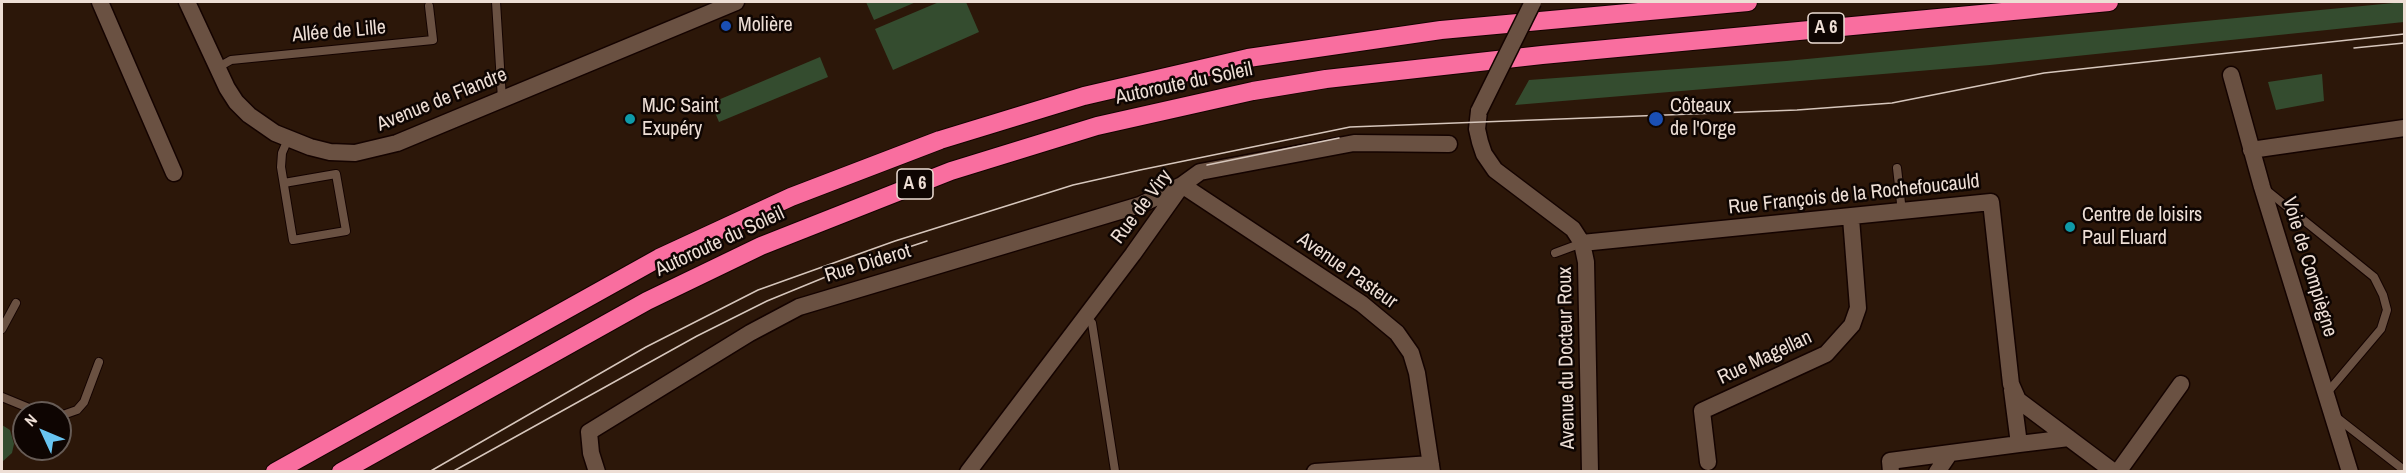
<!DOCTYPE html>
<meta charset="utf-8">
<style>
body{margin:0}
#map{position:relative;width:2406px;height:473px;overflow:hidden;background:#2c1709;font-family:"Archivo Narrow",sans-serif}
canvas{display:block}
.frame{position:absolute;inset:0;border:3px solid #edded5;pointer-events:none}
.north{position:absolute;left:12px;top:401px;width:60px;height:60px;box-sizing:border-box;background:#0e0502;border:2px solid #675c56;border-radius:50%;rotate:314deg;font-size:16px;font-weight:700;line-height:24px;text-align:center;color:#edded5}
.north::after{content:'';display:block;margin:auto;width:21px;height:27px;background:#68c4f0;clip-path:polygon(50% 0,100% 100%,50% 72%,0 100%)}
</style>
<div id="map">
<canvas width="2406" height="473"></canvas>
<div class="frame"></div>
<div class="north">N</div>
</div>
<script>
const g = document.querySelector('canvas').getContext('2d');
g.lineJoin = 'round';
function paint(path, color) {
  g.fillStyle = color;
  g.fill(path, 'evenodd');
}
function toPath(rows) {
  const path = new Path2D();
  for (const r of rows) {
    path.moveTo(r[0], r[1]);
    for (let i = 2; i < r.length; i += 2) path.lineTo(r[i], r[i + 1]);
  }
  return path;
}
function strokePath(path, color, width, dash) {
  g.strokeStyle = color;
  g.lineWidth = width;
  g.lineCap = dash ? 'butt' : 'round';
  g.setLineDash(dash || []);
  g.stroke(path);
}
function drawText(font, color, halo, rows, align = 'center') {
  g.font = font + ' "Archivo Narrow",sans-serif';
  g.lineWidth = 5;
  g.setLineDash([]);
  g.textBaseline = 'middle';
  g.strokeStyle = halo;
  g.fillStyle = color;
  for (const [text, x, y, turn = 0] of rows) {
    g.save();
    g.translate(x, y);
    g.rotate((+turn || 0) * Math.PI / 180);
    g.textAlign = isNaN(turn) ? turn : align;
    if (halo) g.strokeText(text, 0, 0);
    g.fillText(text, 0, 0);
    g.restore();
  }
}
const green = toPath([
 [866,2,916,2,874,20],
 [939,2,966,2,979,32,893,70,875,29],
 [2404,2,2404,22,1990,65,1515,105,1529,80,1786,61],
 [820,57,828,77,719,122,711,103],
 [2322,74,2324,101,2276,110,2268,82],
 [2,425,10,430,14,444,12,453,2,462]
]);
const lane = toPath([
 [496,2,502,99],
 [217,68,231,60,433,40,429,6],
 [1897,168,1902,212],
 [284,183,336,174,346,231,293,240,281,167,282,153,288,139],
 [2265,189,2374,277,2383,295,2387,310,2381,329,2326,394],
 [1555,253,1582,243],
 [1085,316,1092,323,1115,471],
 [2,329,16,303],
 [2,397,41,413],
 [60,416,77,410,84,402,99,362],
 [2336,417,2404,470]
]);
const street = toPath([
 [100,2,174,173],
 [187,2,227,88,236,102,249,115,275,133,310,147,330,152,355,153,397,143,736,2],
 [2231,75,2262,187,2350,472],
 [1479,111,1477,129,1480,142,1484,154,1495,170,1573,229,1582,243,1586,262,1590,472],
 [2251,150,2404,128],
 [1182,185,1362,304,1397,333,1411,353,1417,373,1432,472],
 [1582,243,1991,202,2011,384,2018,400,2114,472],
 [2012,390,2019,444,2069,438],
 [1708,462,1702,411,1826,354,1852,325,1858,308,1851,218],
 [597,472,591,453,589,432,750,333,799,307,1140,205,1182,185],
 [968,472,1133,254,1182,185,1200,172,1354,143,1449,144],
 [1315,472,1431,464],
 [1891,472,1890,461,2019,444],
 [1937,472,1950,453],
 [2118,472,2181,384]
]);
const highway = toPath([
 [275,472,659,258,791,197,940,140,1084,96,1248,58,1441,30,1748,2],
 [341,472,647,301,761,246,951,171,1097,126,1253,91,1326,79,1542,55,2109,2]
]);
const tram = toPath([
 [2354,48,2404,43],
 [1207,165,1339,138],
 [873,259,927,241],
 [429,472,646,347,758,290,895,241,1073,185,1140,170,1350,127,1797,110,1892,103,2044,73,2404,34],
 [452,472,697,336,767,301,850,267]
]);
const streetBridge = toPath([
 [1479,111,1533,2]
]);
const markers = [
 [726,26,6,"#1a4fb4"],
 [630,119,6,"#0f9aa8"],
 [1656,119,8,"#1a4fb4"],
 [2070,227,6,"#0f9aa8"]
];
const shields = [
 [1826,28,36],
 [915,184,36]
];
const shieldNames = [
 ["A 6",1826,28],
 ["A 6",915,184]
];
const poiNames = [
 ["Molière",738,26],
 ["MJC Saint",642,107],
 ["Exupéry",642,130],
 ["Côteaux",1670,107],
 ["de l'Orge",1670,130],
 ["Centre de loisirs",2082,216],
 ["Paul Eluard",2082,239]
];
const streetNames = [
 ["Allée de Lille",339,32,-5],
 ["Autoroute du Soleil",1184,84,-12],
 ["Avenue de Flandre",442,100,-22],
 ["Rue François de la Rochefoucauld",1854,195,-6],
 ["Rue de Viry",1142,207,-53],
 ["Autoroute du Soleil",720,242,-25],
 ["Rue Diderot",868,264,-17],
 ["Voie de Compiègne",2309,267,73],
 ["Avenue Pasteur",1347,271,35],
 ["Avenue du Docteur Roux",1567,358,-91],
 ["Rue Magellan",1765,358,-25]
];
paint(green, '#344c2f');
strokePath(lane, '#140300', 10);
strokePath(street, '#140300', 19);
strokePath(highway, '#140300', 20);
strokePath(lane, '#6a5142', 8);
strokePath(street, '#6a5142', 16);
strokePath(highway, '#f96e9f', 18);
strokePath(tram, '#d6c6bc', 1.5);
strokePath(streetBridge, '#140300', 19, []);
strokePath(streetBridge, '#6a5142', 16);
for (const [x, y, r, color] of markers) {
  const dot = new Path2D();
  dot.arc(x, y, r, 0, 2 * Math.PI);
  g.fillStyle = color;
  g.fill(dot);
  strokePath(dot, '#0e0502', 2);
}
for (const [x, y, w] of shields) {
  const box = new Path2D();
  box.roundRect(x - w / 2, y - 15, w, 30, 4.5);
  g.fillStyle = '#0e0502';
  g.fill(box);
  strokePath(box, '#edded5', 1.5);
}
drawText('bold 18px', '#edded5', null, shieldNames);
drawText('20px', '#edded5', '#0e0502', poiNames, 'left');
drawText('20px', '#edded5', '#0e0502', streetNames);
</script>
